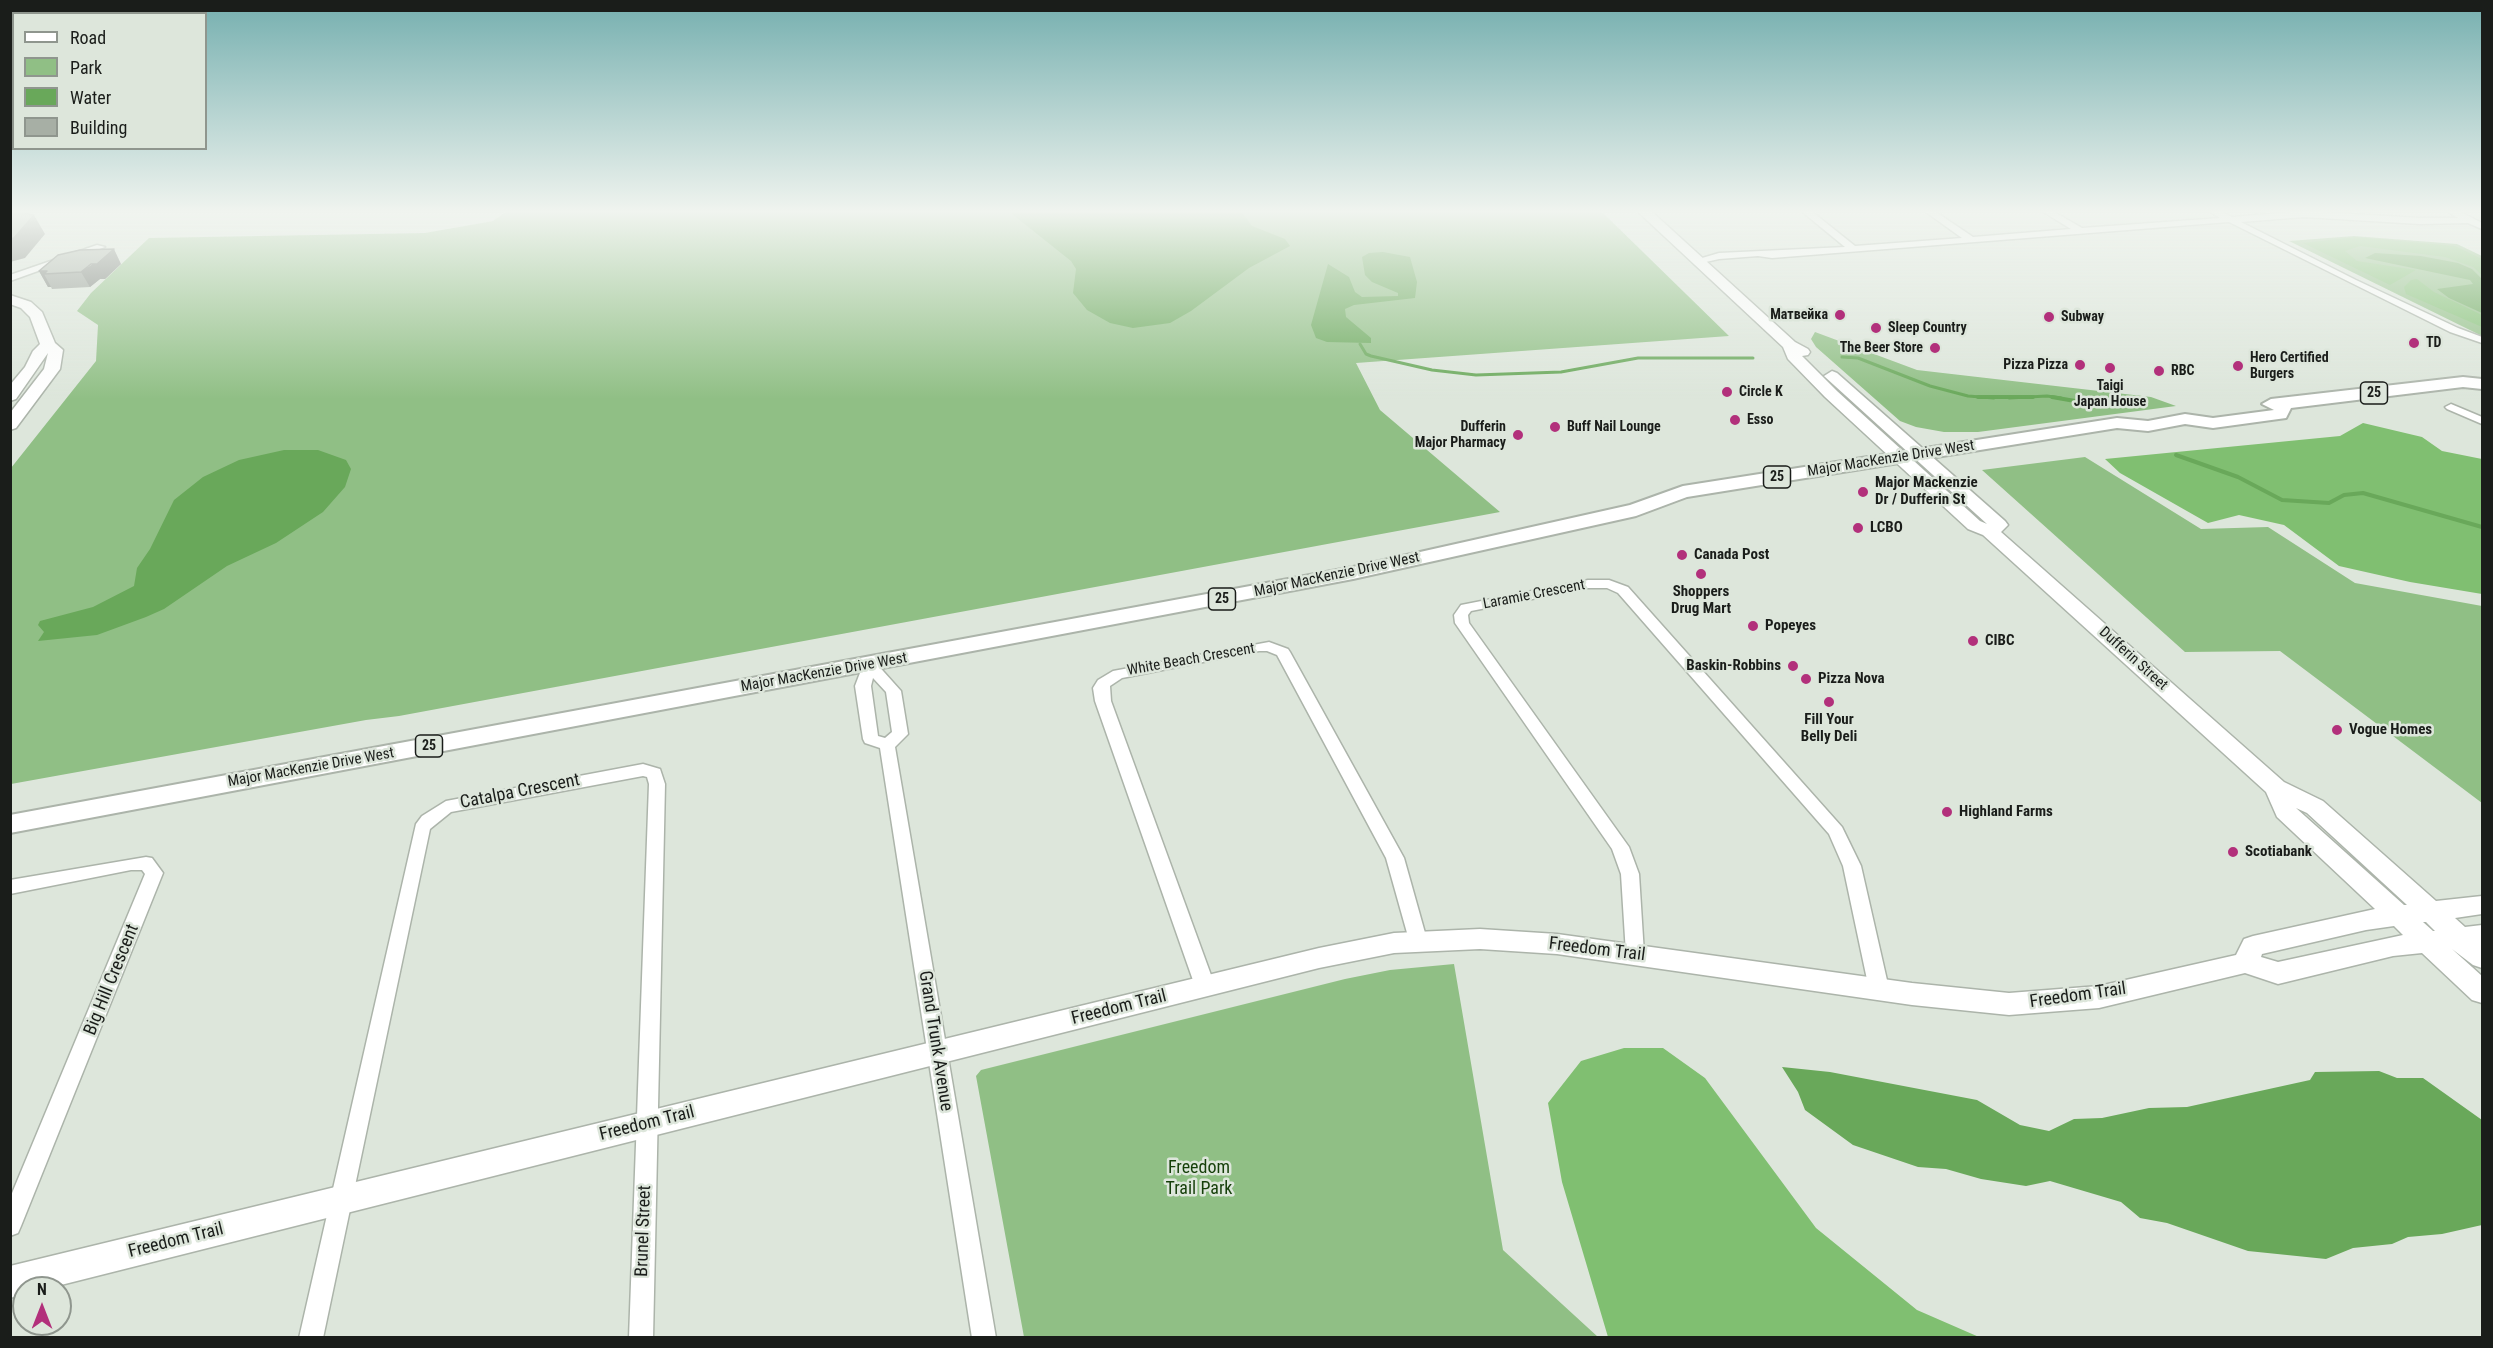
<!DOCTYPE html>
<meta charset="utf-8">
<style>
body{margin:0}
#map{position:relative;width:2493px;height:1348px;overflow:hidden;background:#dde6db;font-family:"Roboto Condensed",sans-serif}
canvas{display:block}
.frame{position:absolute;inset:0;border:12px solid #1a1d1a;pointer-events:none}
.legend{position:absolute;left:12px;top:12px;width:195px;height:138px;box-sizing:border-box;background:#dde6db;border:2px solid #8f968e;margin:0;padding:8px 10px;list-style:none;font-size:18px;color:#1a1d1a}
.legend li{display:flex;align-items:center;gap:12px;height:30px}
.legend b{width:30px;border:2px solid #8f968e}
.north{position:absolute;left:12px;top:1276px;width:60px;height:60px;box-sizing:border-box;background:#dde6db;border:2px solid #8f968e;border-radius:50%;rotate:0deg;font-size:16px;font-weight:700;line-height:24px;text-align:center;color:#1a1d1a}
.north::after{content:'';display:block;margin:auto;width:21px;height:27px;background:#b2307b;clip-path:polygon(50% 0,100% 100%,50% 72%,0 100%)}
</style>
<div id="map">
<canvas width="2493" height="1348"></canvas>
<div class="frame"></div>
<ul class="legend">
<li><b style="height:8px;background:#fff"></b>Road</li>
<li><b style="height:16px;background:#90bf85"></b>Park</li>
<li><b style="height:16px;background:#69a85a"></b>Water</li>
<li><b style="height:16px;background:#a7afa5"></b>Building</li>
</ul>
<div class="north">N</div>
</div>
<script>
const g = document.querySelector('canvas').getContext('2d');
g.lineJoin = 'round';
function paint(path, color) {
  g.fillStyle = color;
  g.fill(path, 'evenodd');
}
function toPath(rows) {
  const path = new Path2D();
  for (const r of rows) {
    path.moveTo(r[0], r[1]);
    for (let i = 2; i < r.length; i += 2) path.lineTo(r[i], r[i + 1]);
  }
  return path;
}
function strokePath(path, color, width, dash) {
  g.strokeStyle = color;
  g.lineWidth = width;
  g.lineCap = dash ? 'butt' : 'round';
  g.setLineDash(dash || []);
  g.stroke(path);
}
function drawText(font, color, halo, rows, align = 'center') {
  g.font = font + ' "Roboto Condensed",sans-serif';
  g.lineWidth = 5;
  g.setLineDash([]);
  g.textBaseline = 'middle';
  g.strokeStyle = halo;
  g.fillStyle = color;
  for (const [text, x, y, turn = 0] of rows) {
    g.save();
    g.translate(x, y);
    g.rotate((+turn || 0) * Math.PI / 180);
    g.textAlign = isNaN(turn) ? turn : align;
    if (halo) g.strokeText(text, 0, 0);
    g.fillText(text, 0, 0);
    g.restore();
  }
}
const green = toPath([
 [508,210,1600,210,1729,336,1356,363,1380,410,1500,512,399,716,366,720,11,784,11,468,96,361,98,325,77,311,91,293,149,238,425,233,493,221],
 [2354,236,2457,244,2482,256,2482,336,2289,241],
 [1815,332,1917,370,2151,397,2176,406,1978,432,1944,432,1916,427,1900,421,1816,347,1811,339],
 [2085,457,2201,529,2268,527,2355,583,2482,606,2482,803,2280,651,2185,652,1982,470],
 [1454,964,1503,1250,1598,1337,1024,1337,976,1076,981,1070,1345,979,1390,970]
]);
const forest = toPath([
 [2356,237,2455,246,2482,259,2482,275,2473,267,2445,257,2360,246,2345,251,2357,261,2416,270,2390,285,2303,243],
 [2417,279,2434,292,2482,315,2482,327,2406,294,2404,287,2411,280],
 [2363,423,2422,437,2442,451,2482,459,2482,594,2410,582,2339,566,2284,525,2239,515,2208,523,2120,473,2105,459,2340,436],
 [1624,1048,1663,1048,1705,1078,1816,1228,1917,1310,1979,1337,1608,1337,1562,1182,1548,1103,1581,1061]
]);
const water = toPath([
 [1007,210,1240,210,1252,226,1285,239,1290,246,1249,268,1191,311,1170,323,1133,328,1110,323,1087,310,1073,293,1076,269,1071,261],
 [1383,252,1410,257,1417,282,1415,298,1354,305,1345,309,1346,317,1371,338,1371,343,1327,342,1316,338,1311,325,1328,264,1349,277,1355,292,1362,297,1398,296,1398,293,1372,282,1365,275,1362,257,1369,253],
 [2375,253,2421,256,2458,263,2472,269,2482,279,2482,313,2449,298,2437,289,2473,284,2470,280,2365,258],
 [284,450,318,450,346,460,351,469,345,487,323,512,276,543,227,566,164,609,146,617,97,635,38,641,44,632,38,625,40,621,93,607,134,586,137,568,150,549,174,500,203,477,239,460],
 [1782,1067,1830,1072,1977,1100,2020,1125,2049,1131,2074,1119,2102,1118,2149,1108,2187,1107,2310,1080,2315,1072,2379,1071,2397,1078,2423,1078,2482,1120,2482,1225,2442,1234,2408,1237,2392,1244,2353,1248,2326,1259,2248,1251,2167,1223,2140,1218,2121,1202,2050,1181,2026,1186,1981,1179,1946,1169,1918,1167,1853,1145,1805,1110,1798,1092]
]);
const streamFar1 = toPath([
 [1360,344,1366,354,1371,356,1432,370,1476,375,1561,372,1638,358,1753,358],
 [1842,357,1858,358,1930,386,1968,396,1994,398],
 [2009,398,2047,396,2061,398]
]);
const stream = toPath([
 [1978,397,2033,397],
 [2052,397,2075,401],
 [2176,455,2238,477,2282,500,2329,503,2344,495,2363,493,2482,527]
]);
const street = toPath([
 [1800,210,1810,210,1855,246,1962,238,1923,210,1933,210,1973,237,2071,229,2040,210,2051,210,2082,228,2220,218,2207,210,2218,210,2232,217,2304,211,2420,218,2458,218,2445,210,2457,210,2482,223,2482,229,2468,223,2420,224,2304,217,2241,222,2356,280,2458,328,2482,337,2482,343,2450,332,2229,222,1772,258,1758,256,1719,259,1697,264,1692,261,1719,253,1845,247,1800,210],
 [97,245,105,247,10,281,10,275,97,245],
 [2451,404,2482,417,2482,424,2447,409,2445,407,2451,404],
 [1588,580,1609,580,1628,587,1842,827,1861,866,1889,989,1886,994,1879,997,1872,994,1869,989,1843,866,1829,834,1618,593,1607,588,1588,588,1471,611,1468,615,1469,623,1629,847,1639,874,1644,954,1642,959,1635,961,1628,959,1626,954,1621,874,1612,849,1455,623,1454,615,1461,605,1588,580],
 [1269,642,1288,649,1290,652,1404,858,1427,940,1425,945,1418,947,1411,945,1409,940,1386,858,1277,655,1267,651,1259,651,1122,678,1110,686,1111,701,1215,986,1212,991,1205,994,1198,991,1195,986,1095,701,1093,688,1098,680,1113,671,1269,642],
 [870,660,875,662,901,691,908,734,895,747,996,1338,972,1338,880,748,865,743,863,739,855,686,863,665,870,660],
 [873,678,886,692,892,732,885,738,878,736,871,686,873,678],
 [643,764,660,769,665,784,653,1338,629,1338,649,784,647,777,643,776,451,812,430,829,323,1338,299,1338,416,824,422,816,446,801,643,764],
 [146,857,152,858,163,873,21,1226,18,1233,10,1236,10,1198,145,874,142,870,131,870,10,894,10,880,146,857]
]);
const secondary = toPath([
 [1636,210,1650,210,1795,342,1808,349,1810,352,1808,355,1802,356,1837,391,1980,521,1987,524,1824,376,1832,371,1837,373,2005,521,2008,525,2001,532,2284,782,2323,801,2436,901,2482,896,2482,914,2455,918,2465,927,2482,925,2482,968,2473,965,2452,949,2482,976,2482,1003,2472,1000,2422,953,2393,956,2278,984,2245,973,2099,1008,2009,1015,1912,1005,1557,954,1480,949,1394,953,1319,968,49,1288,24,1288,24,1294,10,1298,10,1266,1319,948,1394,933,1480,929,1557,934,1912,983,2009,993,2099,986,2236,955,2244,939,2253,936,2375,909,2277,817,2266,792,1983,535,1968,529,1825,397,1788,359,1783,347,1636,210],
 [2296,808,2307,813,2407,905,2404,905,2296,808],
 [2423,922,2426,922,2435,931,2433,931,2423,922],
 [2394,926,2403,935,2278,962,2261,957,2262,954,2366,930,2394,926],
 [10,295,31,302,42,312,55,343,63,350,60,369,16,428,10,430,10,413,44,369,48,353,16,399,10,401,10,385,25,367,33,351,40,344,30,317,21,308,10,304,10,295]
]);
const primary = toPath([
 [2463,377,2482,379,2482,389,2463,387,2291,408,2286,418,2213,428,2185,424,2148,431,2117,428,1687,497,1636,516,1353,579,10,833,10,815,1353,567,1630,505,1683,486,2117,418,2148,421,2185,414,2213,418,2274,410,2262,404,2271,399,2463,377]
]);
const wall = toPath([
 [121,264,105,279,100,279,90,287,52,289,51,287,48,287,39,271]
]);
const shadedWall = toPath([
 [34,215,45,234,25,258,10,262,10,239],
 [114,249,121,264,105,279,100,279,90,287,81,272],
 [39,271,47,271,44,274,51,287,48,287]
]);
const building = toPath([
 [16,212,34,215,14,238,10,239,10,213,16,212],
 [114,249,97,264,91,264,81,272,44,274,47,271,39,271,58,255,80,250,114,249]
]);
const markers = [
 [1840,315,6,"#b2307b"],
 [2049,317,6,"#b2307b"],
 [1876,328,6,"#b2307b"],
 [2414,343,6,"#b2307b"],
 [1935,348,6,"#b2307b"],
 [2080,365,6,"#b2307b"],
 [2238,366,6,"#b2307b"],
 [2110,368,6,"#b2307b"],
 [2159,371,6,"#b2307b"],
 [1727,392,6,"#b2307b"],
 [1735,420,6,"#b2307b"],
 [1555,427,6,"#b2307b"],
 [1518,435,6,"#b2307b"],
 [1863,492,6,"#b2307b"],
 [1858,528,6,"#b2307b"],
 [1682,555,6,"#b2307b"],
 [1701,574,6,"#b2307b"],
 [1753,626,6,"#b2307b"],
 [1973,641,6,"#b2307b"],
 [1793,666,6,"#b2307b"],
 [1806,679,6,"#b2307b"],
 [1829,702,6,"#b2307b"],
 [2337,730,6,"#b2307b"],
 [1947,812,6,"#b2307b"],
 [2233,852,6,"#b2307b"]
];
const farPoinames = [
 ["Матвейка",1828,315,"right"],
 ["Subway",2061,317],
 ["Sleep Country",1888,328],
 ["TD",2426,343],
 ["The Beer Store",1923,348,"right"],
 ["Hero Certified",2250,358],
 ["Burgers",2250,374],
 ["Pizza Pizza",2068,365,"right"],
 ["RBC",2171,371],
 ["Taigi",2110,386,"center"],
 ["Japan House",2110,402,"center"],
 ["Circle K",1739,392],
 ["Esso",1747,420],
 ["Dufferin",1506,427,"right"],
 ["Major Pharmacy",1506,443,"right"],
 ["Buff Nail Lounge",1567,427]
];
const shields = [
 [2374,393,27],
 [1777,477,27],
 [1222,599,27],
 [429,746,27]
];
const shieldNames = [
 ["25",2374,393],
 ["25",1777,477],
 ["25",1222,599],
 ["25",429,746]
];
const streetNames = [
 ["Major MacKenzie Drive West",1891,459,-9],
 ["Major MacKenzie Drive West",1337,575,-12],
 ["Laramie Crescent",1534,595,-11],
 ["Dufferin Street",2133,659,42],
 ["White Beach Crescent",1191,660,-10],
 ["Major MacKenzie Drive West",824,673,-10],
 ["Major MacKenzie Drive West",311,768,-10]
];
const poiNames = [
 ["Major Mackenzie",1875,483],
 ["Dr / Dufferin St",1875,500],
 ["LCBO",1870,528],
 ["Canada Post",1694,555],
 ["Shoppers",1701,592,"center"],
 ["Drug Mart",1701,609,"center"],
 ["Popeyes",1765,626],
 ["CIBC",1985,641],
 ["Baskin-Robbins",1781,666,"right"],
 ["Pizza Nova",1818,679],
 ["Fill Your",1829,720,"center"],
 ["Belly Deli",1829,737,"center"],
 ["Vogue Homes",2349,730],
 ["Highland Farms",1959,812],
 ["Scotiabank",2245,852]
];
const nearStreetnames = [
 ["Catalpa Crescent",520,792,-11],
 ["Freedom Trail",1597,950,7],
 ["Big Hill Crescent",112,980,-68],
 ["Freedom Trail",2078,996,-8],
 ["Freedom Trail",1119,1008,-14],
 ["Grand Trunk Avenue",935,1041,81],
 ["Freedom Trail",647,1124,-14],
 ["Brunel Street",644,1231,-88],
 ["Freedom Trail",176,1241,-14]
];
const nearParknames = [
 ["Freedom",1199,1168],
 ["Trail Park",1199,1189]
];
paint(green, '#90bf85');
paint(forest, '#80bf71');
paint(water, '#69a85a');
strokePath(streamFar1, '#69a85a', 3);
strokePath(stream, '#69a85a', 4);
strokePath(street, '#acb4aa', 3);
strokePath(secondary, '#acb4aa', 3);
strokePath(primary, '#acb4aa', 4);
paint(street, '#fff');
paint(secondary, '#fff');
paint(primary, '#fff');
paint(wall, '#90968e');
paint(shadedWall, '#757a74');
paint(building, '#a7afa5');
strokePath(building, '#757a74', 1.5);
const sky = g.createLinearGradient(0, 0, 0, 399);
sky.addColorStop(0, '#75afaf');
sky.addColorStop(0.53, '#f0f4ef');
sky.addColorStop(1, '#f0f4ef00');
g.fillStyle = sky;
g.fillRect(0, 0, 2493, 399);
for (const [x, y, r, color] of markers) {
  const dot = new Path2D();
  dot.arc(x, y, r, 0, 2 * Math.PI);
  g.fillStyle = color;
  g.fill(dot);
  strokePath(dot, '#dde6db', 2);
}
drawText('bold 14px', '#1a1d1a', '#dde6db', farPoinames, 'left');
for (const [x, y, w] of shields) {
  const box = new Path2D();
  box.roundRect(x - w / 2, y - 11, w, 22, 4.5);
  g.fillStyle = '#dde6db';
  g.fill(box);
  strokePath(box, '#1a1d1a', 1.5);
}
drawText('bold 14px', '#1a1d1a', null, shieldNames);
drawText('15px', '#1a1d1a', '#dde6db', streetNames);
drawText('bold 15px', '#1a1d1a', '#dde6db', poiNames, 'left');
drawText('18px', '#1a1d1a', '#dde6db', nearStreetnames);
drawText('18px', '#153f09', '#dde6db', nearParknames);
</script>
